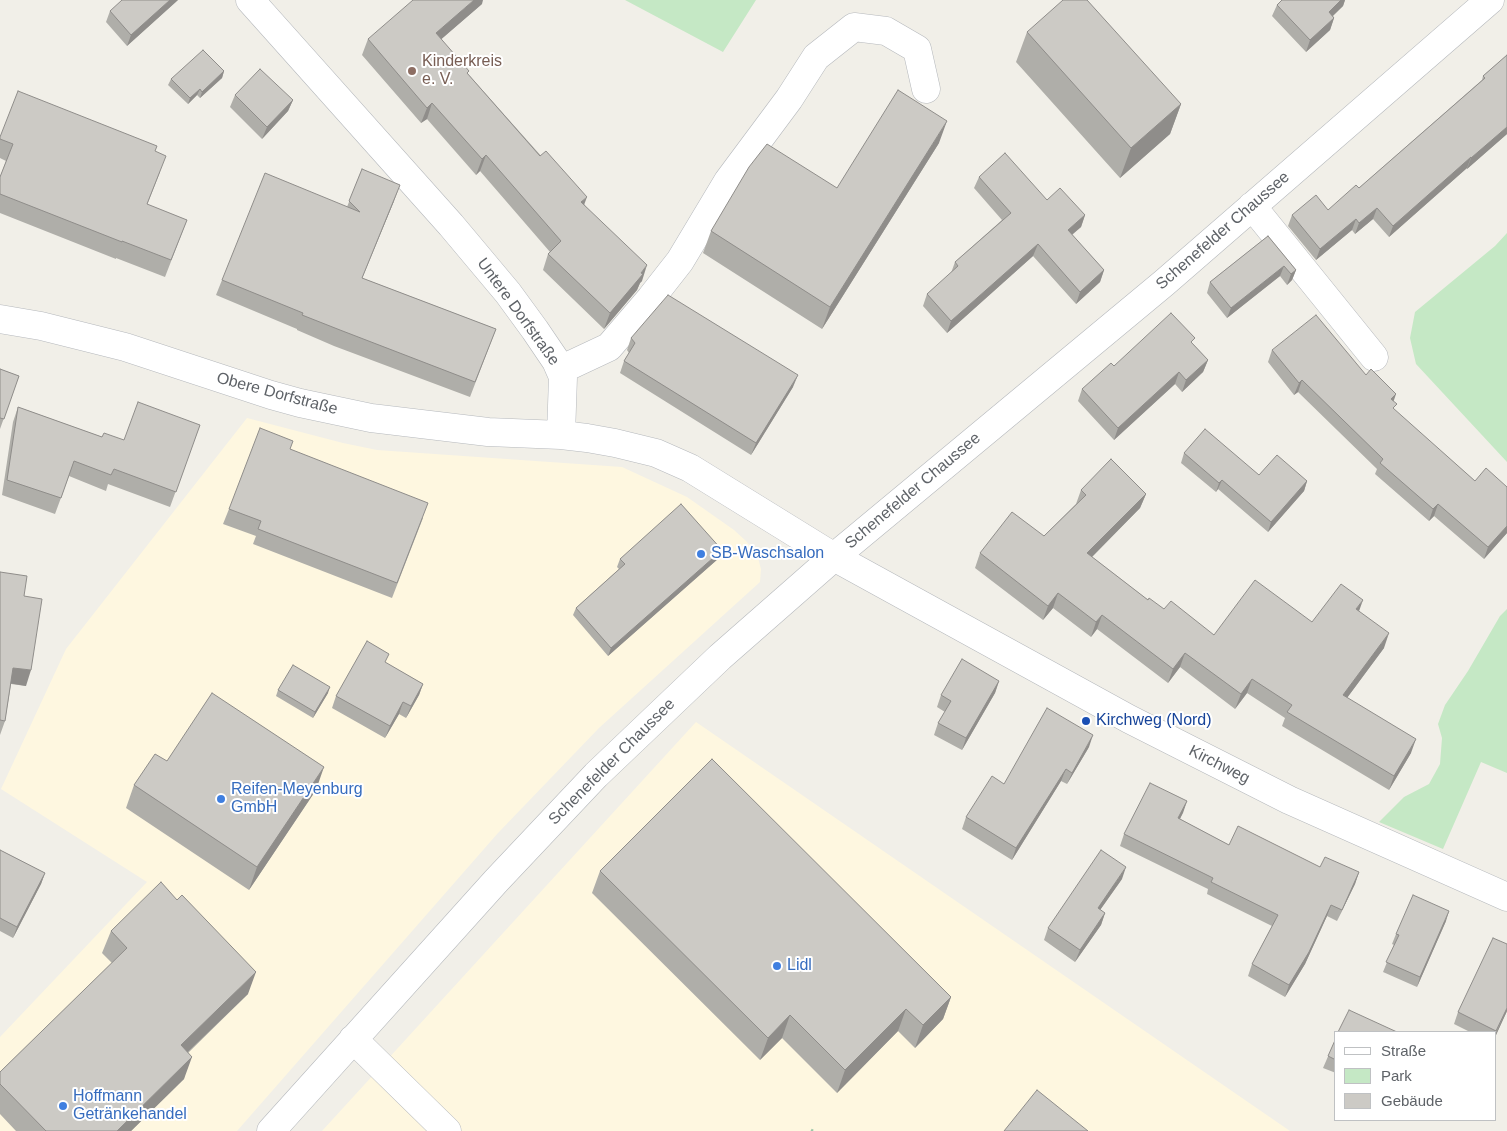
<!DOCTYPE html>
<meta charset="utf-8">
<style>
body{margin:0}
#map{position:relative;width:1507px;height:1131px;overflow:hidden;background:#f1efe8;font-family:Helvetica,sans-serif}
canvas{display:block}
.legend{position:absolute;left:1334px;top:1031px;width:162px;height:90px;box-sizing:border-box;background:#fff;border:1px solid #bfc1c3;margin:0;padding:6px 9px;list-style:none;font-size:15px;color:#5f6368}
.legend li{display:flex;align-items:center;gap:10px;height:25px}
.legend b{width:25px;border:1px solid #bfc1c3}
</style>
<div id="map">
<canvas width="1507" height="1131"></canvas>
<ul class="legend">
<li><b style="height:6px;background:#fff"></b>Straße</li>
<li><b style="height:14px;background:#c5e8c5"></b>Park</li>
<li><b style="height:14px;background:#cccac5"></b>Gebäude</li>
</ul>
</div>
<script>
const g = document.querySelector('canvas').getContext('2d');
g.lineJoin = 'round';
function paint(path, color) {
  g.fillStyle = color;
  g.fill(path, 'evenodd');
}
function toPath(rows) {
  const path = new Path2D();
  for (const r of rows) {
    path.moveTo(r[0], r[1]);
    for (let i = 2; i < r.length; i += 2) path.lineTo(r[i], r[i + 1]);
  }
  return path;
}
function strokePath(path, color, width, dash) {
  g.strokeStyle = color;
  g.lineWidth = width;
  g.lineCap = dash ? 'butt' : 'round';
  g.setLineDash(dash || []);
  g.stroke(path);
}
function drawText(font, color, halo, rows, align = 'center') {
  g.font = font + ' Helvetica,sans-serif';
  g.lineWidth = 4;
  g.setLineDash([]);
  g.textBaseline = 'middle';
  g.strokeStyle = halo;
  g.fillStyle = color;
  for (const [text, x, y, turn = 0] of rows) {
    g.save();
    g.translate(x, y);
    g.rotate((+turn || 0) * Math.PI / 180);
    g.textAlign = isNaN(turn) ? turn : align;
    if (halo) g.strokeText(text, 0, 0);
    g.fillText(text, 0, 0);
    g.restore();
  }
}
const commercial = toPath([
 [247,418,343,443,377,450,622,467,687,497,734,530,746,541,757,554,761,569,760,582,599,728,498,833,237,1131,0,1131,0,1037,147,882,1,789,66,649],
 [696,722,1290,1131,322,1131]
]);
const green = toPath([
 [625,0,756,0,723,52],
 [1507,233,1507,462,1416,364,1410,338,1415,312,1495,246],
 [1507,609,1507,773,1481,762,1443,849,1379,822,1404,797,1429,784,1440,764,1442,738,1438,724,1445,705,1468,671,1500,616]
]);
const path = toPath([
 [811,1130,813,1131]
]);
const minor = toPath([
 [250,0,451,225,508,293,535,330,556,361,563,377,561,435],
 [1252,206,1374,357],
 [0,319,41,326,125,347,271,395,300,403,371,418,488,432,561,435,587,438,615,443,656,453,690,468,834,557,1129,719,1289,800,1507,897],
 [560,370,609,347,651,298,680,261,728,181,789,99,816,57,854,27,886,31,917,49,926,89],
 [353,1039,447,1131],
 [271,1131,496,881,596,775,720,657,834,557,1164,283,1490,0]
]);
const wall = toPath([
 [178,0,127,46,106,22,110,11],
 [1282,0,1345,0,1343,6,1333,16,1334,18,1330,30,1306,52,1272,16,1277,5],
 [482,4,441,39,468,74,584,204,642,281,640,283,637,290,604,329,543,270,548,254,550,252,480,171,476,175,427,119,421,123,362,55,368,39],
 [1027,32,1181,104,1170,134,1120,178,1016,62],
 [1507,55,1507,134,1467,169,1467,168,1389,237,1373,219,1355,234,1352,230,1316,260,1288,226,1292,215,1328,210,1359,188,1482,80,1483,76],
 [224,71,222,78,200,98,197,95,188,104,168,85,171,79],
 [235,95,293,100,288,111,262,139,230,107],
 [0,137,155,151,160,172,147,205,187,220,165,277,116,258,116,259,0,213,0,177,6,161,0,158],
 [939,143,822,329,703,253,711,231,837,188],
 [362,169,394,201,362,278,496,329,470,397,334,346,297,330,297,329,216,295,222,280,347,207],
 [979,177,1047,200,1085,215,1081,227,1072,235,1104,270,1100,282,1076,304,1033,256,947,333,923,306,927,294,951,273,955,262,1002,220,974,188],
 [1268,236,1296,270,1292,280,1287,285,1280,276,1227,318,1207,293,1210,282],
 [631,338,793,387,751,455,620,373,624,361,629,353,627,350],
 [1193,344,1208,360,1203,372,1182,392,1175,384,1114,440,1078,401,1082,389,1114,366],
 [1272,350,1366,375,1393,401,1394,410,1475,481,1507,487,1507,533,1484,559,1434,516,1429,521,1375,474,1377,469,1298,392,1294,395,1268,362],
 [0,369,19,376,0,429],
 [18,407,102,437,124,440,200,425,170,507,108,484,106,491,69,476,55,514,2,495,13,422],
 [290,449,423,518,392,598,253,544,256,536,223,524,229,509],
 [1184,453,1259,475,1307,481,1304,491,1268,532,1218,489,1216,492,1181,463],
 [1081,490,1146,494,1140,508,1092,557,1148,600,1164,609,1214,635,1312,622,1359,611,1384,648,1347,698,1411,753,1389,790,1282,726,1285,718,1247,693,1235,709,1180,667,1168,683,1097,629,1091,637,1053,608,1043,620,975,568,980,553,1044,536,1076,504],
 [722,550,719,558,608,656,573,615,576,608,619,569,617,567,620,559],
 [0,572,24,596,26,686,11,684,5,721,0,735],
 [386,663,423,684,419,695,406,718,399,714,385,738,332,708,336,696],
 [999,681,995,693,962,750,934,735,938,723,945,712,937,707,941,695],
 [278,690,328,693,313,718,276,696],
 [1089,747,1067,784,1061,781,1012,860,962,829,966,817],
 [167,761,316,790,249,890,126,808,134,785],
 [1187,801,1180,819,1229,845,1320,867,1359,872,1355,884,1337,921,1327,916,1305,964,1285,997,1248,976,1252,964,1272,926,1207,894,1208,889,1120,846,1124,834],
 [0,850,45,873,41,884,13,938,0,931],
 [600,871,951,997,943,1019,915,1048,898,1031,837,1093,782,1038,760,1060,592,893],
 [1122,879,1100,910,1105,913,1101,925,1075,962,1044,940,1048,928],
 [1446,921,1417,987,1383,972,1394,945,1392,944,1396,934],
 [111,931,248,994,188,1053,184,1079,131,1131,16,1131,0,1114,0,1072,112,963,102,953],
 [1507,944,1507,1011,1496,1035,1496,1032,1470,1032,1454,1024,1458,1012],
 [1336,1038,1336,1073,1323,1068]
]);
const shadedWall = toPath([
 [170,0,178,0,127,46,131,35],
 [474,0,483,0,482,4,430,49,436,33],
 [1341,0,1345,0,1343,6,1324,24,1329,12],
 [1334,18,1330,30,1306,52,1310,40],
 [224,71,222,78,200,98,202,92],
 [200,89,197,95,188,104,190,98],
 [293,100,288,111,262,139,267,127],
 [432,103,427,119,421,123,427,108],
 [1181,104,1170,134,1120,178,1131,148],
 [947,121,939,143,822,329,830,307],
 [1507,127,1507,134,1467,169,1471,158],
 [486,155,480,171,476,175,482,159],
 [1471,157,1467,168,1389,237,1393,226],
 [400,185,394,201,356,293,362,278],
 [587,197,581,213,581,202],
 [1377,208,1373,219,1355,234,1359,223],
 [1085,215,1081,227,1063,242,1068,230],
 [1356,219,1352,230,1316,260,1320,249],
 [1038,244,1033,256,947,333,951,321],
 [647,265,642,281,640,283,637,290,604,329,610,313,641,273],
 [1284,266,1280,276,1227,318,1231,308],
 [1104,270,1100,282,1076,304,1080,292],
 [1296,270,1292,280,1287,285,1291,274],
 [1208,360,1203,372,1182,392,1186,380],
 [1179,372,1175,384,1114,440,1118,428],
 [798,375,793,387,751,455,756,443],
 [1302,380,1298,392,1294,395,1299,383],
 [1396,394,1392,406,1391,399],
 [1222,480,1218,489,1216,492,1219,483],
 [1307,481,1304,491,1268,532,1271,522],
 [1146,494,1140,508,1082,567,1087,553],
 [1438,504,1434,516,1429,521,1433,509],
 [1507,526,1507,533,1484,559,1488,547],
 [722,550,719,558,608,656,611,648],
 [1058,593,1053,608,1043,620,1048,606],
 [1363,600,1358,614,1356,609],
 [1102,615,1097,629,1091,637,1096,622],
 [1389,633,1384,648,1338,710,1343,695],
 [1185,653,1180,667,1168,683,1173,669],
 [13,668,31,670,26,686,8,683],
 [1252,679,1247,693,1235,709,1241,694],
 [999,681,995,693,962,750,966,738],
 [423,684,419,695,406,718,411,706],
 [330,687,328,693,313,718,315,712],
 [403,702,399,714,385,738,390,726],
 [1093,735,1089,747,1067,784,1072,773],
 [1416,739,1411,753,1389,790,1394,776],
 [324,767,316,790,249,890,257,867],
 [1066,769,1061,781,1012,860,1016,848],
 [1187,801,1183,813,1174,830,1178,818],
 [1126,867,1122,879,1093,920,1098,908],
 [1359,872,1355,884,1337,921,1342,910],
 [45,873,41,884,13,938,17,927],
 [1331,905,1327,916,1305,964,1285,997,1289,985],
 [1449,911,1446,921,1417,987,1420,977],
 [1105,913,1101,925,1075,962,1080,950],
 [256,972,248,994,172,1067,181,1045],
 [951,997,943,1019,915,1048,923,1025],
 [1507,1008,1507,1011,1496,1035,1496,1033],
 [906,1009,898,1031,837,1093,845,1070],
 [790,1015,782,1038,760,1060,768,1038],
 [192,1057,184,1079,131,1131,117,1131]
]);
const building = toPath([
 [122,0,170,0,131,35,110,11,122,0],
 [413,0,474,0,436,33,469,71,467,73,540,156,546,151,587,197,581,202,647,265,641,273,643,274,610,313,548,254,561,241,486,155,482,159,432,103,427,108,368,39,413,0],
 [1063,0,1087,0,1181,104,1131,148,1027,32,1063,0],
 [1282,0,1341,0,1329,12,1334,18,1310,40,1277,5,1282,0],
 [203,50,224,71,202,92,200,89,190,98,171,79,203,50],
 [1507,55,1507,127,1471,158,1471,157,1393,226,1377,208,1359,223,1356,219,1320,249,1292,215,1316,195,1328,210,1356,185,1359,188,1485,78,1483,76,1507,55],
 [260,69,293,100,267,127,235,95,260,69],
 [898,90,947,121,830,307,711,231,749,167,767,144,837,188,898,90],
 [18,91,157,146,155,151,166,156,147,204,187,220,171,260,122,241,122,242,0,194,0,177,13,144,0,139,0,137,18,91],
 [1005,153,1047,200,1060,188,1085,215,1068,230,1104,270,1080,292,1038,244,951,321,927,294,958,266,955,262,1011,213,979,177,1005,153],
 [362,169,400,185,362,278,496,329,475,382,340,330,302,315,303,313,222,280,265,173,360,212,349,201,362,169],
 [1268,236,1296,270,1291,274,1284,266,1231,308,1210,282,1268,236],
 [668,295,798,375,756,443,624,361,635,343,631,338,668,295],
 [1171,313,1195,338,1191,342,1208,360,1186,380,1179,372,1118,428,1082,389,1111,363,1114,366,1171,313],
 [1316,315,1366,375,1371,369,1396,394,1391,399,1397,404,1393,408,1475,481,1486,468,1507,487,1507,526,1488,547,1438,504,1433,509,1380,463,1383,459,1302,380,1299,383,1272,350,1316,315],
 [0,369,19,376,4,419,0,418,0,369],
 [138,402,200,425,176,492,114,469,111,475,74,461,61,498,7,480,18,407,102,437,104,433,124,440,138,402],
 [260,428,293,441,290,449,428,503,397,583,258,529,261,521,229,509,260,428],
 [1205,429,1259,475,1277,455,1307,481,1271,522,1222,480,1219,483,1184,453,1205,429],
 [1111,459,1146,494,1087,553,1148,600,1149,598,1164,609,1171,601,1214,635,1255,580,1312,622,1341,584,1363,600,1356,609,1389,633,1343,695,1416,739,1394,776,1287,712,1292,705,1252,679,1241,694,1185,653,1173,669,1102,615,1096,622,1058,593,1048,606,980,553,1012,512,1044,536,1086,495,1081,490,1111,459],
 [681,504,722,550,611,648,576,608,625,564,620,559,681,504],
 [0,572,27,576,24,596,42,599,31,670,13,668,5,721,0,720,0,572],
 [367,641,389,654,385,662,423,684,411,706,403,702,390,726,336,696,367,641],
 [962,659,999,681,966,738,938,723,951,701,941,695,962,659],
 [293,665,330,687,315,712,278,690,293,665],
 [212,693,324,767,257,867,134,785,155,754,167,761,212,693],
 [1047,708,1093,735,1072,773,1066,769,1016,848,966,817,992,776,1004,784,1047,708],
 [712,759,951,997,923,1025,906,1009,845,1070,790,1015,768,1038,600,871,712,759],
 [1150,783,1187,801,1178,818,1229,845,1238,826,1320,867,1325,857,1359,872,1342,910,1331,905,1309,952,1289,985,1252,964,1278,915,1211,882,1213,878,1124,834,1150,783],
 [0,850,45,873,17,927,0,918,0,850],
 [1101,850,1126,867,1098,908,1105,913,1080,950,1048,928,1101,850],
 [161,882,177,900,182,895,256,972,181,1045,192,1057,117,1131,46,1131,0,1084,0,1072,127,948,111,931,161,882],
 [1413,895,1449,911,1420,977,1386,962,1399,935,1396,934,1413,895],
 [1493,938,1507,944,1507,1008,1496,1031,1458,1012,1493,938],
 [1349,1010,1397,1032,1338,1032,1349,1010],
 [1336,1038,1336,1060,1328,1056,1336,1038],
 [1037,1090,1088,1131,1004,1131,1037,1090]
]);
const markers = [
 [412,71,5,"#8d6e63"],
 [701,554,5,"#3f7fe0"],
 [1086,721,5,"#1a4fb4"],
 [221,799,5,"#3f7fe0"],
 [777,966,5,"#3f7fe0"],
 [63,1106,5,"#3f7fe0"]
];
const educationNames = [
 ["Kinderkreis",422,62],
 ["e. V.",422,80]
];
const streetNames = [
 ["Schenefelder Chaussee",1223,231,-41],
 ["Untere Dorfstraße",518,312,54],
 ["Obere Dorfstraße",277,394,15],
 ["Schenefelder Chaussee",913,491,-40],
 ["Schenefelder Chaussee",612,762,-45],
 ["Kirchweg",1219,765,27]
];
const shopNames = [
 ["SB-Waschsalon",711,554],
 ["Reifen-Meyenburg",231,790],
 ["GmbH",231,808],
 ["Lidl",787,966],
 ["Hoffmann",73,1097],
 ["Getränkehandel",73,1115]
];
const transitNames = [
 ["Kirchweg (Nord)",1096,721]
];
paint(commercial, '#fef7e0');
paint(green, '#c5e8c5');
strokePath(minor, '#b5b8bc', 29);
strokePath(path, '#9cc7a9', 3, [5, 2.5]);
strokePath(minor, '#fff', 28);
paint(wall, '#afaea9');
paint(shadedWall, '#8f8d8a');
paint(building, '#cccac5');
strokePath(building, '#8f8d8a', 1);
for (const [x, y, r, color] of markers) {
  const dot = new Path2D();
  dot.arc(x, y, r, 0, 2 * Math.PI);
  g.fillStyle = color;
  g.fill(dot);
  strokePath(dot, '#fff', 2);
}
drawText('16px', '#785e54', '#fff', educationNames, 'left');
drawText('16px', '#5f6368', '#fff', streetNames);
drawText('16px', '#366cbe', '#fff', shopNames, 'left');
drawText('16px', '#164399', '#fff', transitNames, 'left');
</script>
